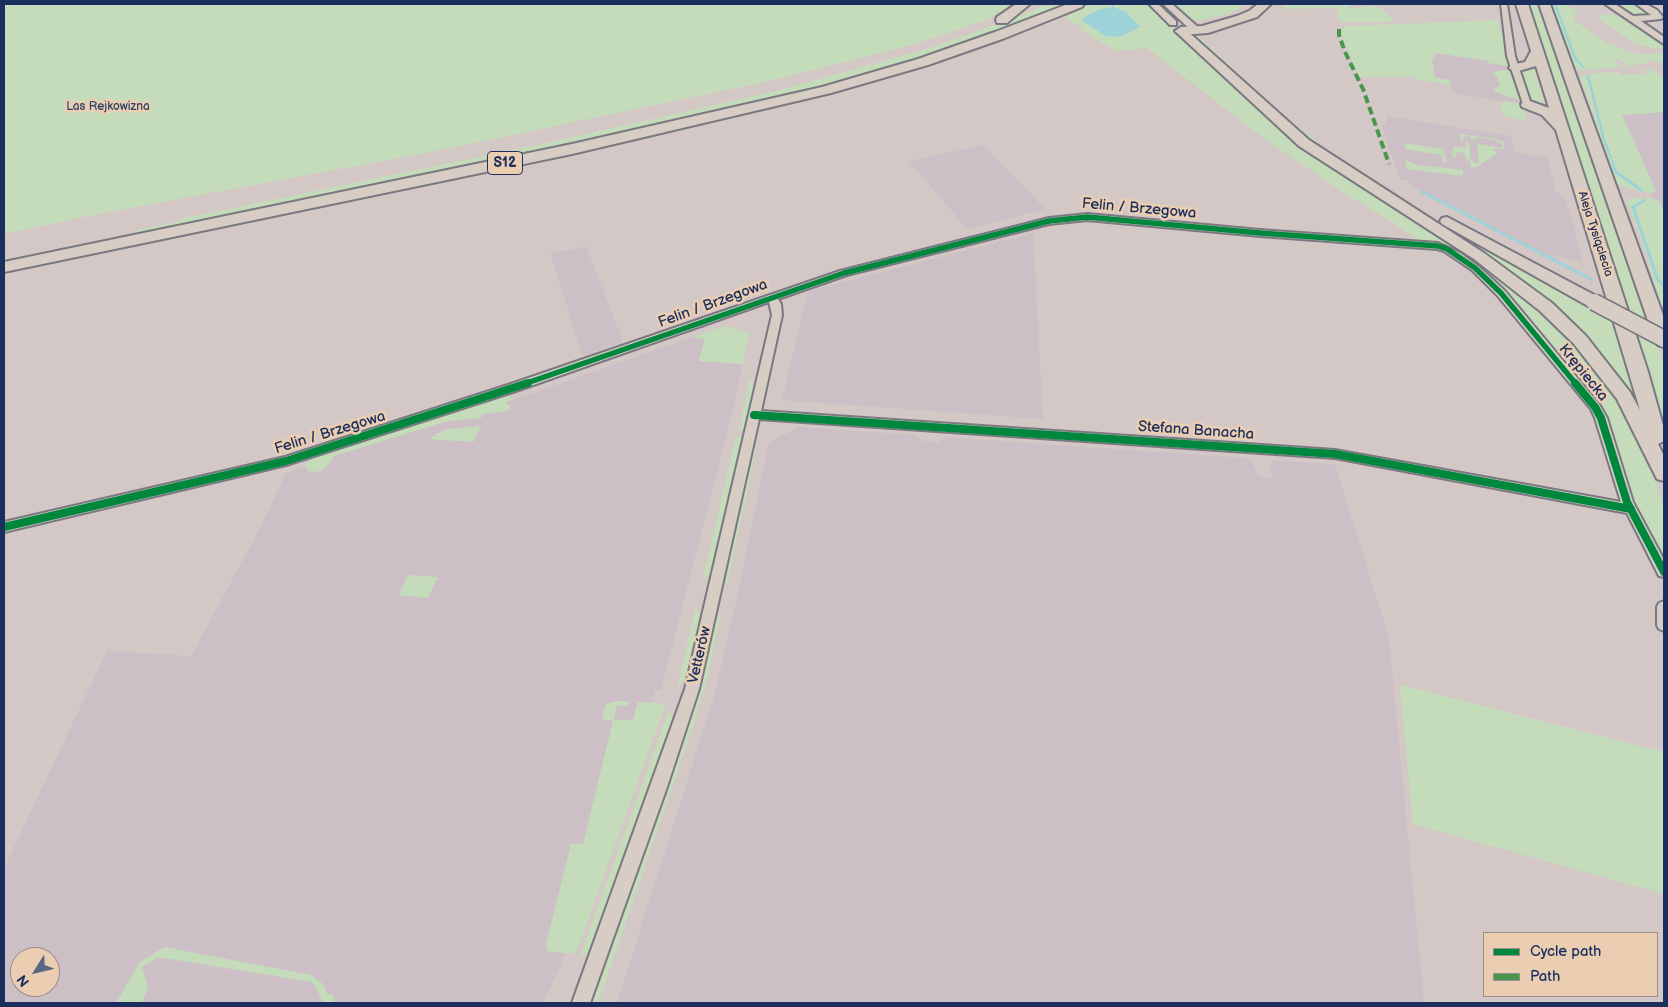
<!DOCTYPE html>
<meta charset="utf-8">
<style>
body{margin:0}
#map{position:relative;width:1668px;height:1007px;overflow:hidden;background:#d4c8c6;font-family:"Balsamiq Sans",sans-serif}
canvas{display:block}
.frame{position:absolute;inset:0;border:5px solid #1b2f5e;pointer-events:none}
.legend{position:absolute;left:1483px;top:932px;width:175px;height:65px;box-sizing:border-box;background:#ebceb2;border:1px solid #988e90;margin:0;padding:6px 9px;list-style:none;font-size:15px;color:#1b2f5e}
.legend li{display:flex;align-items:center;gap:10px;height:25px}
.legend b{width:25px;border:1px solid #988e90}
.north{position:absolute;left:10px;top:947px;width:50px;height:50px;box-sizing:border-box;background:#ebceb2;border:1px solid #988e90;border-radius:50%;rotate:234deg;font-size:14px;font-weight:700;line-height:20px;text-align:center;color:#1b2f5e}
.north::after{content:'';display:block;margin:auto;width:18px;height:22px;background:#5c6582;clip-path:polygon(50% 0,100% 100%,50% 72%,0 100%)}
</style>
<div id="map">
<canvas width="1668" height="1007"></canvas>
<div class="frame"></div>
<ul class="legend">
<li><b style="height:6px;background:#00873e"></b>Cycle path</li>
<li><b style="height:6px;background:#49964d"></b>Path</li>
</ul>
<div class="north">N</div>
</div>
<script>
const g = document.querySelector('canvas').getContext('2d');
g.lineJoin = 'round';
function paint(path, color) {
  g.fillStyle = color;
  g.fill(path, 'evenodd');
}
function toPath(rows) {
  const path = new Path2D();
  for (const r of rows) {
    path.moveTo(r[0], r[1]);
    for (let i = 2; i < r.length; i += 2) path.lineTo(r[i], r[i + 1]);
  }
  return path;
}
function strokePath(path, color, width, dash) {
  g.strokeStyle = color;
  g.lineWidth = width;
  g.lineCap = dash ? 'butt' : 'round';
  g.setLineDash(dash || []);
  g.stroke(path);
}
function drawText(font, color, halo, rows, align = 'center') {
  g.font = font + ' "Balsamiq Sans",sans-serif';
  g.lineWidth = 5;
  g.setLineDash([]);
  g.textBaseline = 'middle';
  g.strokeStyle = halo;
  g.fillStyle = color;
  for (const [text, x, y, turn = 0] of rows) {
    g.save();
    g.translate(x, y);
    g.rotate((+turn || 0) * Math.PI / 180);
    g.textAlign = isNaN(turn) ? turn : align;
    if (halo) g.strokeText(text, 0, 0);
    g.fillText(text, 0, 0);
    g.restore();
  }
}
const built = toPath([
 [1437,53,1488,61,1489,64,1510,66,1522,104,1452,93,1450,80,1435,78,1432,60],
 [1664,112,1664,212,1660,202,1652,198,1650,193,1655,192,1622,115],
 [1386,116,1511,136,1515,152,1548,158,1555,190,1566,200,1583,261,1548,255,1413,186,1407,180,1400,180,1381,124,1386,124],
 [984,145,1045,209,967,229,909,161],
 [1033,233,1043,419,782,400,808,291],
 [586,246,623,342,583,356,550,254],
 [724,326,749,333,733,409,661,690,655,690,634,769,558,971,543,1003,4,1003,4,868,107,651,191,656,259,530,286,473,326,461,332,455,519,398],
 [20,957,50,957,50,987,20,987],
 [799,427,915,435,923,441,941,443,943,437,1244,458,1254,465,1258,476,1273,478,1270,468,1271,462,1274,461,1335,464,1389,638,1424,1003,617,1003,714,697,738,593,769,442]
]);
const green = toPath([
 [4,4,1017,4,989,19,915,44,760,83,431,152,93,215,4,234],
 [1049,4,1070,4,974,41,878,72,784,97,662,126,182,226,181,224,135,234,135,231,181,221,182,219,190,217,546,143,777,91,926,49,1009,20],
 [1090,4,1148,4,1247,98,1494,271,1572,338,1622,402,1652,468,1664,508,1664,566,1636,511,1598,407,1464,257,1423,242,1340,190,1262,137,1147,48,1117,51,1080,30,1083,28,1065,18],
 [1172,4,1247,4,1229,14,1197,21,1189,19],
 [1285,4,1348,4,1350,8,1378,6,1395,22,1340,22,1337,8,1284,9],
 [1526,4,1539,4,1651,326,1625,312],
 [1549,4,1566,4,1579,11,1573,15,1575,21,1607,43,1634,53,1646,54,1664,53,1664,62,1659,63,1653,60,1645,62,1649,64,1636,64,1630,67,1618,59,1612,61,1625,67,1580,70,1573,68],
 [1616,4,1634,4,1646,9,1650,14,1632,15],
 [1604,14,1617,16,1663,45,1661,48,1653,48,1633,43,1597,17],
 [1498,20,1501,32,1506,33,1510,66,1489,63,1488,61,1437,53,1432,60,1435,78,1450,80,1451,85,1415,79,1414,77,1359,77,1342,37,1342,30,1344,26,1351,26],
 [1193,36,1198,36,1287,118,1357,173,1307,139],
 [1534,68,1545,107,1537,104,1528,96,1522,71],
 [1501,70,1512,70,1522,101,1496,92,1494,88,1500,86,1497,77,1492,73],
 [1642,70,1652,70,1664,78,1664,112,1622,115,1656,191,1650,193,1623,187,1617,185,1614,180,1592,110,1580,77,1585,74,1617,72,1622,75,1646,74],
 [1504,101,1522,104,1527,121,1503,116,1500,103],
 [1459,133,1467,135,1468,137,1463,137,1463,142,1469,143,1471,155,1469,155,1470,159,1473,160,1474,163,1479,163,1477,144,1502,148,1503,145,1495,140,1476,137,1476,140,1471,139,1470,135,1496,139,1503,142,1505,148,1502,150,1496,148,1493,150,1498,153,1477,167,1471,168,1470,161,1466,160,1464,153,1456,152,1456,158,1452,156,1453,146,1466,148,1465,142,1459,141,1461,140],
 [1404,143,1443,149,1447,163,1443,163,1442,155,1405,149],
 [1405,159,1416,165,1463,170,1463,176,1407,169],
 [1630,198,1652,198,1660,202,1664,212,1664,303,1661,306,1646,252,1628,205,1627,200],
 [1418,212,1616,322,1639,407,1622,380,1594,346,1548,301,1504,267],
 [724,326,749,333,743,364,699,361,705,339,692,337],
 [1634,333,1657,345,1664,364,1664,428],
 [750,378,754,386,743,431,739,430],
 [501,395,509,396,513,399,506,402,508,405,511,404,508,411,482,414,481,418,448,421,334,456,327,466,321,471,312,472,307,470,306,465,312,458],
 [481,426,473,442,430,439,436,434,448,429],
 [742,436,710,573,702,582,736,437],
 [756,438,758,438,727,586,724,579],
 [408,575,438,577,428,598,399,595],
 [696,607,700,616,699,622,686,676,685,680,677,687],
 [721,613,706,683,692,729,598,1003,593,1003,694,710,716,620],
 [1400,685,1664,752,1664,894,1413,824],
 [617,701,629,701,628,706,617,705,614,720,633,720,638,702,660,703,665,706,577,950,573,954,547,951,546,944,571,844,583,844,613,721,602,719,604,709,607,704],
 [669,710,673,720,632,835,589,949,579,959],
 [164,947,311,975,323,984,328,995,332,993,335,1003,323,1003,316,987,311,982,158,957,142,967,148,987,142,1003,116,1003,139,963]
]);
const water = toPath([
 [1113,7,1125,11,1140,27,1122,36,1112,37,1105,36,1083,21,1084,17,1098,10]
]);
const streamFar1 = toPath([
 [1113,4,1113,7],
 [1555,4,1575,58,1584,68],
 [1588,76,1604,140,1615,169]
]);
const stream = toPath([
 [1614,168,1616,172,1641,190],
 [1422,192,1591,279],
 [1645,200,1633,207,1658,280,1664,286]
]);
const minor = toPath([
 [1501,4,1507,4,1515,56,1531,104,1530,106,1523,104,1507,56,1501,4],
 [1087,214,1260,230,1438,243,1460,253,1478,266,1505,291,1599,404,1607,418,1633,502,1664,560,1664,577,1659,576,1627,513,1335,458,759,419,699,689,667,787,590,1003,572,1003,685,689,772,315,769,302,519,390,286,465,4,532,4,522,285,457,511,384,840,271,1049,218,1087,214],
 [1087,220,1260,236,1437,249,1444,251,1472,270,1497,295,1591,409,1595,418,1621,502,1335,450,761,411,782,315,781,304,778,299,847,275,1049,224,1087,220],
 [1664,601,1664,631,1659,629,1657,625,1657,607,1659,603,1664,601]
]);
const tertiary = toPath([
 [1149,4,1158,4,1176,21,1176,25,1170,25,1149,4],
 [1163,4,1172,4,1200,29,1200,33,1194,33,1163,4],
 [1605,4,1615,4,1633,16,1651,15,1636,4,1646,4,1657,10,1663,17,1661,19,1641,21,1664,37,1664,44,1605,4]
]);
const primary = toPath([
 [1516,4,1528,4,1648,372,1664,429,1664,441,1658,444,1664,456,1664,481,1657,479,1617,399,1574,344,1540,311,1474,259,1299,146,1175,31,1181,28,1185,29,1309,140,1484,253,1552,303,1586,336,1630,392,1640,410,1556,130,1542,115,1522,107,1521,104,1527,100,1549,108,1536,66,1515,72,1509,68,1511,65,1525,62,1531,51,1516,4],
 [1539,4,1550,4,1664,318,1664,347,1658,345,1655,341,1539,4],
 [1447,217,1600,298,1602,302,1600,306,1594,307,1588,306,1442,224,1440,221,1442,218,1447,217]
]);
const motorway = toPath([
 [1016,4,1030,4,1007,23,997,23,996,20,997,17,1016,4],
 [1068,4,1084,4,1082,7,1005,38,928,65,831,93,572,154,4,272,4,262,572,144,822,87,918,59,995,32,1068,4],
 [1258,4,1271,4,1257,17,1208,33,1181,35,1175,31,1181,27,1202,26,1237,16,1249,11,1258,4]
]);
const primaryBridge = toPath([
 [1594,302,1664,339]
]);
const quiet = toPath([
 [1339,29,1339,35,1345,52,1363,89,1389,164]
]);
const cyclewayFar1 = toPath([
 [524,384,844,273,1049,221,1087,217,1260,233,1438,246,1447,249,1475,268,1501,293,1576,384]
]);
const cycleway = toPath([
 [1575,383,1595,407,1601,418,1627,502,1664,572],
 [754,415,1335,454,1631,509],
 [4,527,286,461,528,383]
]);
const farParknames = [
 ["Las Rejkowizna",108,107]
];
const farStreetnames = [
 ["Aleja Tysiąclecia",1595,234,72]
];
const shields = [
 [505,163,35]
];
const shieldNames = [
 ["S12",505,163]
];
const streetNames = [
 ["Felin / Brzegowa",1139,209,5],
 ["Felin / Brzegowa",713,304,-20],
 ["Krępiecka",1583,373,51],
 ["Stefana Banacha",1196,431,4],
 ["Felin / Brzegowa",330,433,-17],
 ["Vetterów",700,655,-77]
];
paint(built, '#cdbfc6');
paint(green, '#c4dcba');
paint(water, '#9ed2d9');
strokePath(streamFar1, '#9ed2d9', 2.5);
strokePath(stream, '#9ed2d9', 3);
strokePath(minor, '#7a7981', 4);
strokePath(tertiary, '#7a7981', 4);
strokePath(primary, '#7a7981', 4);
strokePath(motorway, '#7a7981', 4);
paint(minor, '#d7cdc5');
paint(tertiary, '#d7cdc5');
paint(primary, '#d7cdc5');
paint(motorway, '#d7cdc5');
strokePath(primaryBridge, '#7a7981', 19, []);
strokePath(primaryBridge, '#d7cdc5', 16);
strokePath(quiet, '#49964d', 4, [8, 4]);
strokePath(cyclewayFar1, '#00873e', 5.5);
strokePath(cycleway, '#00873e', 8);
drawText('12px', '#2a4266', '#ebceb2', farParknames);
drawText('12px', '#1b2f5e', '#ebceb2', farStreetnames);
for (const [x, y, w] of shields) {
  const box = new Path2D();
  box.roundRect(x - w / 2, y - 11.5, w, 23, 4);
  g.fillStyle = '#ebceb2';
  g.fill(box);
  strokePath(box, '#1b2f5e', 1);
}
drawText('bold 14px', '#1b2f5e', null, shieldNames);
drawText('15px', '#1b2f5e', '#ebceb2', streetNames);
</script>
